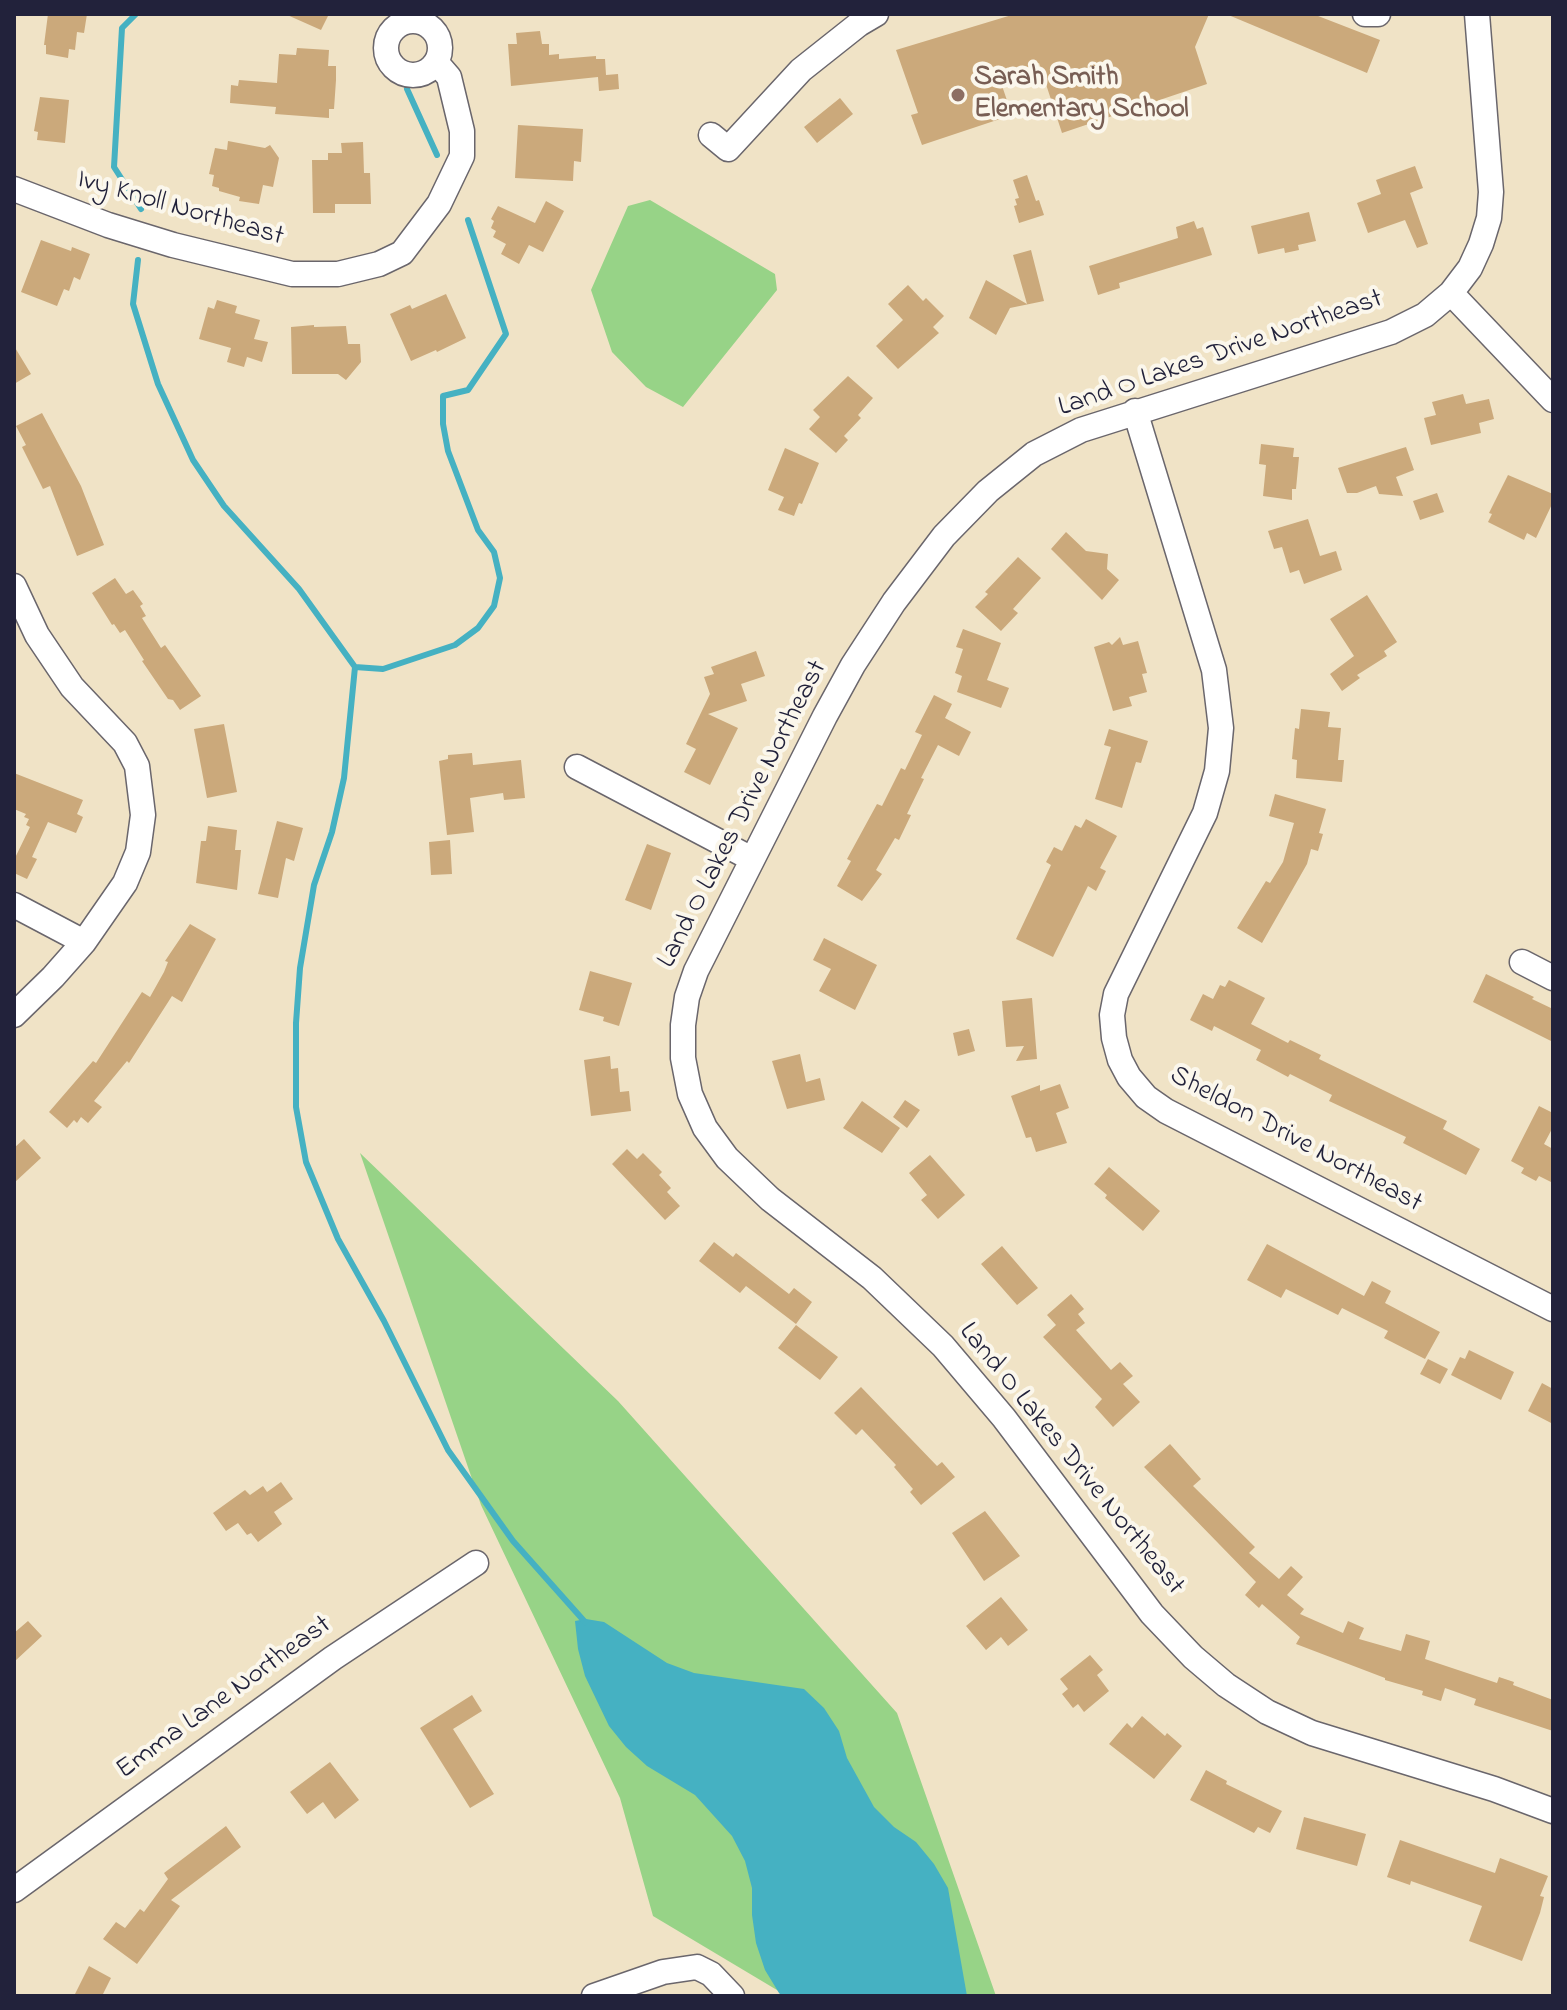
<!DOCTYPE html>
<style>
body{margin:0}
#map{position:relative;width:1567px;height:2010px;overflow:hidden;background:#f0e3c6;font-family:"Indie Flower",sans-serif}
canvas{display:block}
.frame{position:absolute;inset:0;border:16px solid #22223b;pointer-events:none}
</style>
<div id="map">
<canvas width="1567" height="2010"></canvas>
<div class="frame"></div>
</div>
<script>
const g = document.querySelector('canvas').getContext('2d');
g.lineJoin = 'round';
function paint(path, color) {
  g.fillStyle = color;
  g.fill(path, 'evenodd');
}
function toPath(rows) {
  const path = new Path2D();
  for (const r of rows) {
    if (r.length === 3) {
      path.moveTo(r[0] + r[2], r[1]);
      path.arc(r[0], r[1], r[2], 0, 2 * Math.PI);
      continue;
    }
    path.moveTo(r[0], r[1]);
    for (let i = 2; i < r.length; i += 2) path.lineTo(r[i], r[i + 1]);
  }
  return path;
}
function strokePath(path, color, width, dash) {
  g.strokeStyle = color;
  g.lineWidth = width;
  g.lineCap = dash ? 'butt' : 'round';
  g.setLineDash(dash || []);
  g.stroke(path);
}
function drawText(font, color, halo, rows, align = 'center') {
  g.font = font + ' "Indie Flower",sans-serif';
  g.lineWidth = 8;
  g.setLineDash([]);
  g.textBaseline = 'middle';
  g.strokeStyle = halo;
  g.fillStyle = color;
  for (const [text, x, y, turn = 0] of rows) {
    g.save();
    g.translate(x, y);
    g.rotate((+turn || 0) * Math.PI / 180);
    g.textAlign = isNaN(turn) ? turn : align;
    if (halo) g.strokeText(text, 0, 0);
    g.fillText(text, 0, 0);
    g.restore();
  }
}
const green = toPath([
 [650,200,775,274,777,290,683,407,646,387,612,352,591,290,628,206],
 [360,1153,618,1401,897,1713,996,1996,787,1996,653,1916,620,1798,481,1505]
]);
const water = toPath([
 [586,1619,604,1622,667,1663,694,1673,804,1689,824,1708,839,1731,847,1758,874,1807,894,1827,916,1842,934,1864,948,1888,967,1996,782,1996,779,1993,765,1970,756,1943,752,1915,752,1888,745,1861,732,1836,695,1795,647,1766,626,1747,609,1726,585,1676,578,1649,575,1621]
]);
const stream = toPath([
 [136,14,122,28,114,167,141,209],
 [407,89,437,155],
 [138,260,133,304,158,384,193,460,224,506,299,589,355,667,344,778,332,832,314,885,300,968,296,1023,296,1107,306,1162,338,1239,384,1321,448,1450,513,1541,585,1622],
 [355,667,383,669,455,645,478,628,494,606,500,578,494,552,478,530,448,451,443,424,443,396,468,390,506,334,468,220]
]);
const building = toPath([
 [48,14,87,14,84,33,77,32,75,50,69,49,68,58,46,54,46,45,44,45],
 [285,14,329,14,321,30],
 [1015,14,1209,14,1195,47,1207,84,1062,133,1039,63,999,77,1012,115,922,145,911,115,918,113,896,50],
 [1226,14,1313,14,1380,40,1367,73],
 [540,31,542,44,549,44,549,55,559,54,559,59,596,56,596,59,605,59,606,75,618,74,619,89,599,91,598,77,511,86,508,44,517,44,516,33],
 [297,48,329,50,328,66,336,66,336,80,334,109,329,109,329,118,275,114,276,107,230,103,231,85,238,86,239,80,277,83,279,54,296,55],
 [40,97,69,100,65,143,37,140,38,132,34,131],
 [840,98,853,114,817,143,804,127],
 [518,125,583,129,581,162,574,161,573,181,515,178],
 [228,141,265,148,270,145,279,158,273,187,263,185,259,204,239,201,240,197,219,191,219,188,212,186,214,175,209,174,215,148,227,150],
 [363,142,364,173,370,173,371,204,335,204,335,213,313,213,312,160,328,160,328,153,342,153,341,143],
 [1415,166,1423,188,1410,193,1428,244,1417,248,1405,220,1368,233,1357,203,1381,194,1376,180],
 [1027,175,1036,201,1039,200,1044,215,1019,223,1014,206,1017,205,1015,199,1019,198,1013,180],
 [546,201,564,211,543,252,529,245,519,264,501,254,506,244,493,237,496,231,491,228,494,221,491,219,498,206,535,223],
 [1309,212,1316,241,1298,245,1299,250,1285,253,1284,248,1258,254,1251,226],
 [1194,221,1197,229,1203,227,1212,255,1119,283,1120,288,1098,295,1089,266,1178,238,1176,227],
 [41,240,71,251,72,247,90,254,80,280,74,277,69,291,64,289,57,306,21,292],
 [1031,250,1044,301,1010,308,996,335,969,318,986,280,1027,304,1013,255],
 [908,285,923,301,926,298,944,316,933,327,939,333,898,369,876,346,903,320,888,304],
 [446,294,466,338,437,352,436,350,411,361,390,314,410,305,412,309],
 [217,300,237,306,235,313,260,320,254,339,268,342,262,362,247,357,244,367,227,362,231,348,199,339,208,307,214,309],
 [314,325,314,327,346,326,348,344,360,344,361,362,346,380,338,374,292,374,291,327],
 [14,346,31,374,14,384],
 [848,376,873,398,858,415,861,418,844,436,848,440,836,453,809,429,820,417,813,410],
 [1463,394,1466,404,1489,399,1494,419,1479,423,1481,433,1431,445,1424,418,1436,415,1432,402],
 [42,413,81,486,104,545,77,556,50,486,43,489,22,447,26,445,16,426],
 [1261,444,1294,448,1293,457,1299,457,1296,489,1292,489,1292,500,1263,496,1266,465,1259,464],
 [1406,447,1414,470,1396,477,1403,496,1379,494,1376,486,1357,493,1347,493,1338,468],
 [785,448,819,463,802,504,799,503,794,516,778,510,784,497,768,490],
 [1508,475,1553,494,1553,502,1536,538,1527,533,1524,540,1488,522,1492,514,1489,513],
 [1437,493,1444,512,1420,520,1413,501],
 [1308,519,1320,556,1336,551,1342,570,1304,584,1299,570,1290,573,1282,547,1274,549,1268,531],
 [1066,532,1086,551,1108,554,1107,569,1119,580,1102,600,1051,549],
 [1018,557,1041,578,1013,609,1018,613,1001,631,975,607,988,594,985,592],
 [115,578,126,594,133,590,143,604,140,606,146,616,142,618,161,648,165,645,201,696,180,710,173,700,168,699,142,661,144,660,125,630,120,633,114,624,112,625,92,593],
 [1367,595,1397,642,1384,651,1387,656,1357,675,1360,678,1342,691,1330,674,1354,656,1330,619],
 [963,629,1001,643,987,680,1009,688,1001,708,957,692,962,676,955,673,963,649,956,647],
 [1120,637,1123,645,1138,641,1147,673,1142,674,1147,692,1129,697,1132,706,1113,711,1094,647,1109,642,1112,645],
 [756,651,765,676,741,684,747,701,708,714,738,728,710,785,684,772,696,749,686,744,710,694,704,677,714,674,711,667],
 [934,695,952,704,945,718,971,732,959,756,938,745,921,778,924,779,907,814,911,815,899,840,895,838,876,870,882,874,862,901,837,886,851,861,847,859,877,804,882,806,901,768,905,770,922,735,915,732],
 [1301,709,1330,712,1328,727,1341,728,1338,760,1344,760,1342,782,1296,778,1297,760,1292,759,1295,728,1299,729],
 [224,724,237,792,207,798,194,729],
 [1109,729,1148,741,1141,763,1136,762,1122,808,1095,799,1111,747,1104,745],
 [472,753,473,765,521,760,525,798,504,800,503,793,470,798,474,832,447,835,439,761,448,759,448,755],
 [14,773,83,800,77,814,83,817,76,833,48,822,32,857,37,859,27,879,14,873,14,860,30,827,26,825,29,819,24,817,26,814,14,809],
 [1275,794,1326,809,1319,833,1323,834,1318,851,1311,849,1307,864,1262,943,1237,928,1266,881,1270,883,1283,862,1294,823,1269,816],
 [1086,819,1117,836,1100,868,1106,871,1096,891,1088,886,1053,957,1016,939,1051,865,1046,862,1054,847,1062,851,1075,825,1081,828],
 [277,821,303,828,294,861,286,858,278,898,258,894],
 [208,826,237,830,235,850,241,850,237,890,196,883,201,841,206,841],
 [450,840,452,874,431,875,429,842],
 [647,844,671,853,651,910,625,900],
 [190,924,216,939,182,1002,172,996,129,1063,127,1061,94,1101,102,1107,88,1123,81,1117,77,1123,74,1120,67,1128,49,1112,93,1061,96,1063,142,992,150,997,164,972,168,962,165,961],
 [824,938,877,965,855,1010,819,991,831,969,813,960],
 [590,971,632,983,619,1026,603,1021,604,1017,579,1010],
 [1486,974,1534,997,1532,999,1553,1009,1553,1042,1473,1002],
 [1229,980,1265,998,1251,1024,1288,1043,1290,1040,1321,1055,1319,1059,1447,1121,1443,1129,1480,1149,1466,1175,1403,1143,1406,1137,1329,1101,1332,1095,1290,1074,1288,1077,1256,1060,1261,1050,1214,1026,1212,1031,1190,1020,1203,994,1213,999,1220,985,1225,987],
 [1032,998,1037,1059,1016,1061,1024,1046,1006,1047,1002,1001],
 [969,1029,975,1051,958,1056,953,1033],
 [800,1054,806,1082,820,1078,825,1100,787,1109,772,1061],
 [610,1056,611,1069,618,1068,620,1092,629,1091,631,1111,591,1116,584,1060],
 [1060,1084,1069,1108,1056,1113,1067,1143,1036,1152,1031,1137,1026,1138,1011,1096,1040,1085,1040,1091],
 [905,1100,920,1110,907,1128,893,1117],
 [862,1101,900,1128,882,1153,843,1128],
 [1539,1106,1553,1113,1553,1127,1544,1144,1553,1149,1553,1183,1539,1176,1536,1181,1521,1173,1524,1168,1511,1161],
 [24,1139,41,1158,14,1183,14,1148],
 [627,1149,637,1159,643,1153,662,1172,659,1175,671,1188,667,1192,680,1206,665,1220,612,1164],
 [930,1155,965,1195,938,1219,921,1200,927,1195,909,1173],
 [1109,1167,1160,1211,1143,1231,1105,1198,1107,1195,1094,1184],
 [714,1242,733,1257,736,1253,789,1294,794,1288,812,1302,796,1324,746,1286,740,1293,699,1261],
 [1267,1244,1364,1296,1372,1281,1391,1291,1385,1303,1440,1332,1425,1359,1384,1338,1388,1331,1342,1308,1338,1315,1286,1289,1281,1298,1247,1280],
 [1002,1246,1038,1288,1017,1305,981,1264],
 [1071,1294,1084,1309,1078,1314,1085,1323,1076,1330,1111,1370,1120,1362,1133,1376,1123,1384,1140,1402,1113,1427,1095,1407,1102,1399,1043,1337,1056,1325,1047,1315],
 [796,1325,838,1357,820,1380,778,1348],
 [1469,1350,1514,1372,1501,1400,1451,1375,1460,1357,1465,1359],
 [1428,1359,1448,1369,1440,1384,1420,1374],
 [1542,1383,1553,1389,1553,1424,1528,1411],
 [861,1387,937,1466,942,1462,955,1477,921,1505,910,1492,913,1489,894,1467,896,1465,862,1429,856,1435,834,1413],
 [1170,1444,1201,1479,1193,1486,1255,1547,1249,1553,1279,1579,1291,1566,1303,1577,1287,1595,1304,1609,1300,1614,1343,1633,1348,1621,1364,1628,1359,1639,1401,1651,1406,1634,1430,1641,1425,1659,1497,1683,1499,1677,1514,1682,1513,1685,1553,1700,1553,1731,1474,1705,1476,1699,1445,1688,1441,1701,1422,1695,1423,1691,1385,1680,1385,1678,1296,1644,1300,1637,1262,1604,1259,1608,1245,1595,1256,1582,1144,1467],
 [281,1482,293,1499,274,1512,282,1524,258,1542,251,1533,247,1535,238,1523,226,1531,213,1513,245,1490,250,1495,263,1486,267,1492],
 [985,1511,1020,1556,984,1581,952,1533],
 [1001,1597,1028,1630,1008,1646,1001,1637,986,1650,966,1626],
 [28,1621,42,1636,14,1662,14,1633],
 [1090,1655,1103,1670,1097,1675,1109,1691,1084,1712,1078,1704,1073,1708,1062,1694,1068,1689,1060,1679],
 [472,1695,482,1711,453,1729,494,1794,470,1808,420,1728],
 [1142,1716,1165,1736,1167,1733,1182,1746,1154,1779,1109,1744,1127,1723,1132,1728],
 [330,1762,359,1800,335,1819,323,1802,307,1814,290,1792],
 [1206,1770,1227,1781,1226,1784,1282,1811,1270,1833,1258,1827,1254,1833,1190,1800],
 [1304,1817,1366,1834,1357,1866,1296,1849],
 [226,1826,241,1847,171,1900,180,1906,137,1964,103,1939,116,1922,125,1928,140,1909,144,1912,168,1879,164,1873],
 [1400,1840,1495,1873,1500,1858,1548,1876,1540,1896,1544,1897,1540,1913,1522,1961,1469,1941,1482,1906,1411,1881,1410,1885,1387,1877],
 [89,1966,111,1978,102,1996,74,1996]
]);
const minor = toPath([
 [1365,14,1378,14],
 [1477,14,1491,192,1489,218,1481,244,1470,268,1451,293,1425,315,1391,332,1081,430,1034,454,988,491,944,536,894,602,853,665,825,716,696,971,687,997,683,1025,683,1058,690,1094,705,1128,727,1158,770,1199,872,1278,943,1346,1004,1418,1152,1614,1193,1657,1226,1685,1267,1712,1312,1733,1494,1789,1553,1811],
 [413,48,27],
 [711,135,728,149,801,70,859,24,876,14],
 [14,189,108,225,173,245,292,274,338,274,379,264,402,253,439,204,462,156,462,131,449,77,436,62],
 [1451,293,1553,400],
 [1135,411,1214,670,1221,728,1217,771,1205,813,1116,994,1112,1015,1114,1038,1120,1060,1129,1077,1146,1097,1166,1111,1553,1309],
 [14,586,37,635,72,687,125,743,137,766,143,815,138,852,125,883,84,942,53,977,14,1015],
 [577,767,752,859],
 [14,905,84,942],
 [1522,962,1553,978],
 [14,1890,333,1658,476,1563],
 [594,1996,663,1972,697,1967,711,1974,732,1996]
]);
const markers = [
 [958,95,8,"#8d6e63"]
];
const educationNames = [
 ["Sarah Smith",974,79],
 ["Elementary School",974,111]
];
const streetNames = [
 ["Ivy Knoll Northeast",180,210,16],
 ["Land O Lakes Drive Northeast",1221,355,-19],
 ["Land O Lakes Drive Northeast",744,815,-63],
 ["Sheldon Drive Northeast",1295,1141,28],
 ["Land O Lakes Drive Northeast",1070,1460,51],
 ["Emma Lane Northeast",225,1699,-36]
];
paint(green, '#97d387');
paint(water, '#45b1c2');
strokePath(stream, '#45b1c2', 6);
paint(building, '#cba97b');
strokePath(minor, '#6a666c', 27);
strokePath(minor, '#fff', 24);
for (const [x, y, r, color] of markers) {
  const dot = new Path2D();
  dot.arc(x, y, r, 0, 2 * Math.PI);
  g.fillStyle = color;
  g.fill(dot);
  strokePath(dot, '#fbf7ec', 3);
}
drawText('bold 28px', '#785e54', '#fbf7ec', educationNames, 'left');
drawText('28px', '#22223b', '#fbf7ec', streetNames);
</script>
